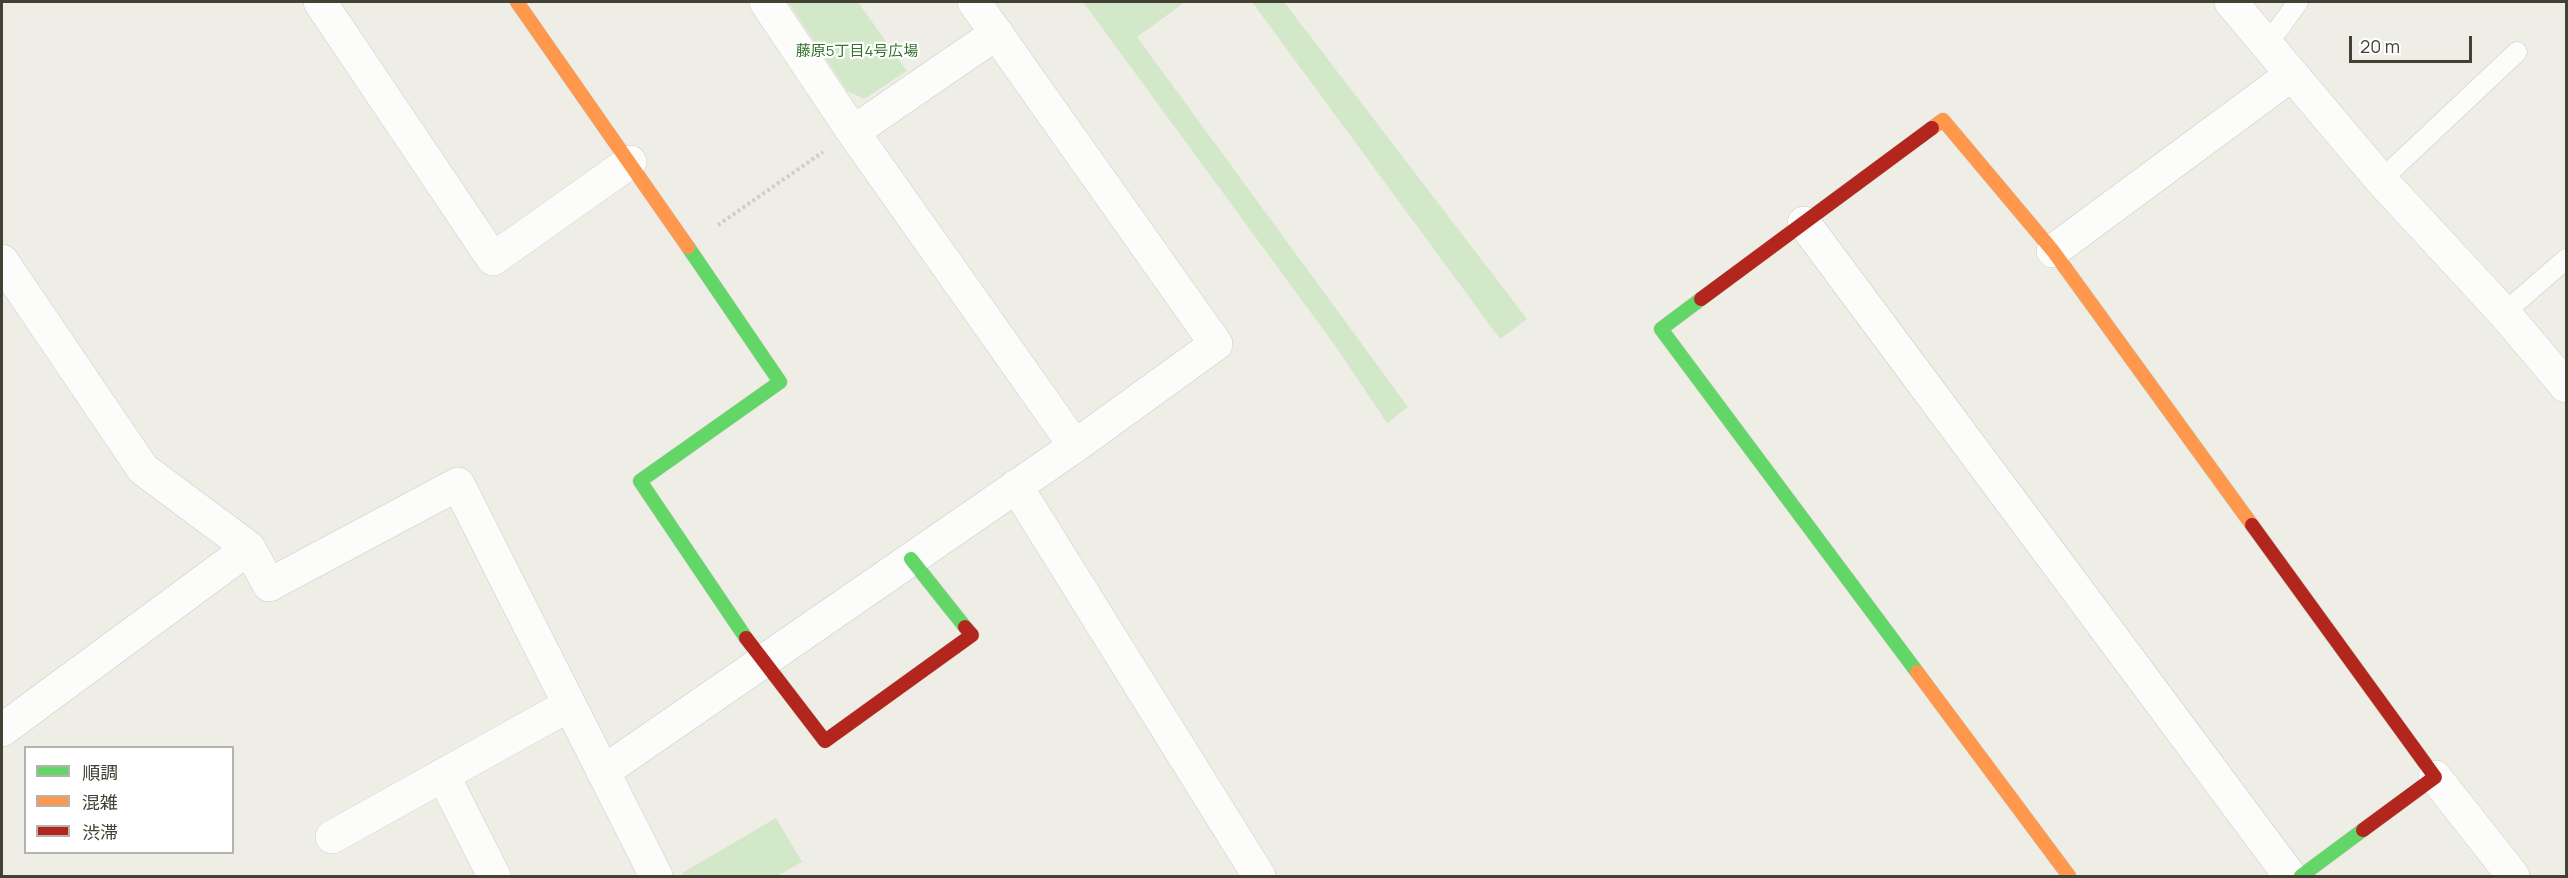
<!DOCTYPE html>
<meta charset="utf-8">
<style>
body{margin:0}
#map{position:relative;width:2568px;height:878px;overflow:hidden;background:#eeeee7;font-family:Manrope,"Noto Sans JP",sans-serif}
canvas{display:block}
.frame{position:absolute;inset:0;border:3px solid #434134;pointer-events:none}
.legend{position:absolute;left:24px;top:746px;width:210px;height:108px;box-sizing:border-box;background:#fff;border:2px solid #b4b3ae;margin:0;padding:8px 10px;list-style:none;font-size:18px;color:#434134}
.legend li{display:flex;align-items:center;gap:12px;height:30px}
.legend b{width:30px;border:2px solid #b4b3ae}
.scale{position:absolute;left:2349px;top:36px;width:123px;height:27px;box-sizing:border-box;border:3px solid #434134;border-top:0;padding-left:8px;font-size:18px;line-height:21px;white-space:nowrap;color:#434134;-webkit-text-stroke:4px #fff;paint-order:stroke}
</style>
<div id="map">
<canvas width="2568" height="878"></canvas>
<div class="frame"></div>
<ul class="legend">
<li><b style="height:8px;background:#63d668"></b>順調</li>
<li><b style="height:8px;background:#ff974d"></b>混雑</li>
<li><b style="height:8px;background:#b3261e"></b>渋滞</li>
</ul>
<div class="scale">20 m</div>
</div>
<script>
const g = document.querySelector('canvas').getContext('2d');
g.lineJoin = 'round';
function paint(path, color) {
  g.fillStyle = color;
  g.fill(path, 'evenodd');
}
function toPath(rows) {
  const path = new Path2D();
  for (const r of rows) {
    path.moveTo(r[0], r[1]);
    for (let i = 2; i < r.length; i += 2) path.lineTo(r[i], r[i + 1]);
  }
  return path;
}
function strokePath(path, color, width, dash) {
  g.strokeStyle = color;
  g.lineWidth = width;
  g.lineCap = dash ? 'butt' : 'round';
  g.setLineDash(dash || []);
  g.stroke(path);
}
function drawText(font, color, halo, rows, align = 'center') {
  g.font = font + ' Manrope,"Noto Sans JP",sans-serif';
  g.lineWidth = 4.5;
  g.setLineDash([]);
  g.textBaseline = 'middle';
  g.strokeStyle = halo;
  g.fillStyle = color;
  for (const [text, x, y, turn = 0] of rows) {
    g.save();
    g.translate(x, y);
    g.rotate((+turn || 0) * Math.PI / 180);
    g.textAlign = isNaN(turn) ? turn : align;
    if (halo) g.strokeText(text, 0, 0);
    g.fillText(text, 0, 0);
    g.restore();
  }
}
const green = toPath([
 [788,2,858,2,907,71,864,99,847,91],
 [1083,2,1185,2,1137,37,1408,407,1387,423,1336,347],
 [1252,2,1284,2,1527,319,1500,339],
 [776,818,802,862,777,876,685,876,682,873]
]);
const path = toPath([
 [718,225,823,152]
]);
const lane = toPath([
 [2266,46,2298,2],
 [2381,180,2517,52],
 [2504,313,2566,259]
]);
const street = toPath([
 [320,2,493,259,630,162],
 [766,2,853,132,1075,446],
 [2231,2,2381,180,2504,313,2566,386],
 [853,132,997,33],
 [1804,223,2290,876],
 [2053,251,2291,75],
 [2,261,143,469,249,548,269,585,458,484,656,876],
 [1016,486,1259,876],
 [2,730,249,548],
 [603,772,1075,446,1216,344,974,2],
 [443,775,494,876],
 [2435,777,2513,876],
 [332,837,569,705]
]);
const fast = toPath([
 [688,247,780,382,640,481,746,638],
 [1701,299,1661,329,1917,672],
 [911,559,965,627],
 [2301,876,2363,830]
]);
const slow = toPath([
 [517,2,688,247],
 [1932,128,1943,120,2053,251,2252,525],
 [1917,672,2069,876]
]);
const jam = toPath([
 [1701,299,1932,128],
 [2252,525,2435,777,2363,830],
 [746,638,825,741,972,635,965,627]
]);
const parkNames = [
 ["藤原5丁目4号広場",857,52]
];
paint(green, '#d3e8c8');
strokePath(lane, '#cccbc5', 21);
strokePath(street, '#cccbc5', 34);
strokePath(fast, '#cecec0', 15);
strokePath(slow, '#cecec0', 15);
strokePath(jam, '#cecec0', 15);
strokePath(path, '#cfcec9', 4, [3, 3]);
strokePath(lane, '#fcfcfb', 20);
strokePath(street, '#fcfcfb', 33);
strokePath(fast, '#63d668', 14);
strokePath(slow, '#ff974d', 14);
strokePath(jam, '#b3261e', 14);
drawText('15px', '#33712b', '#fff', parkNames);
</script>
